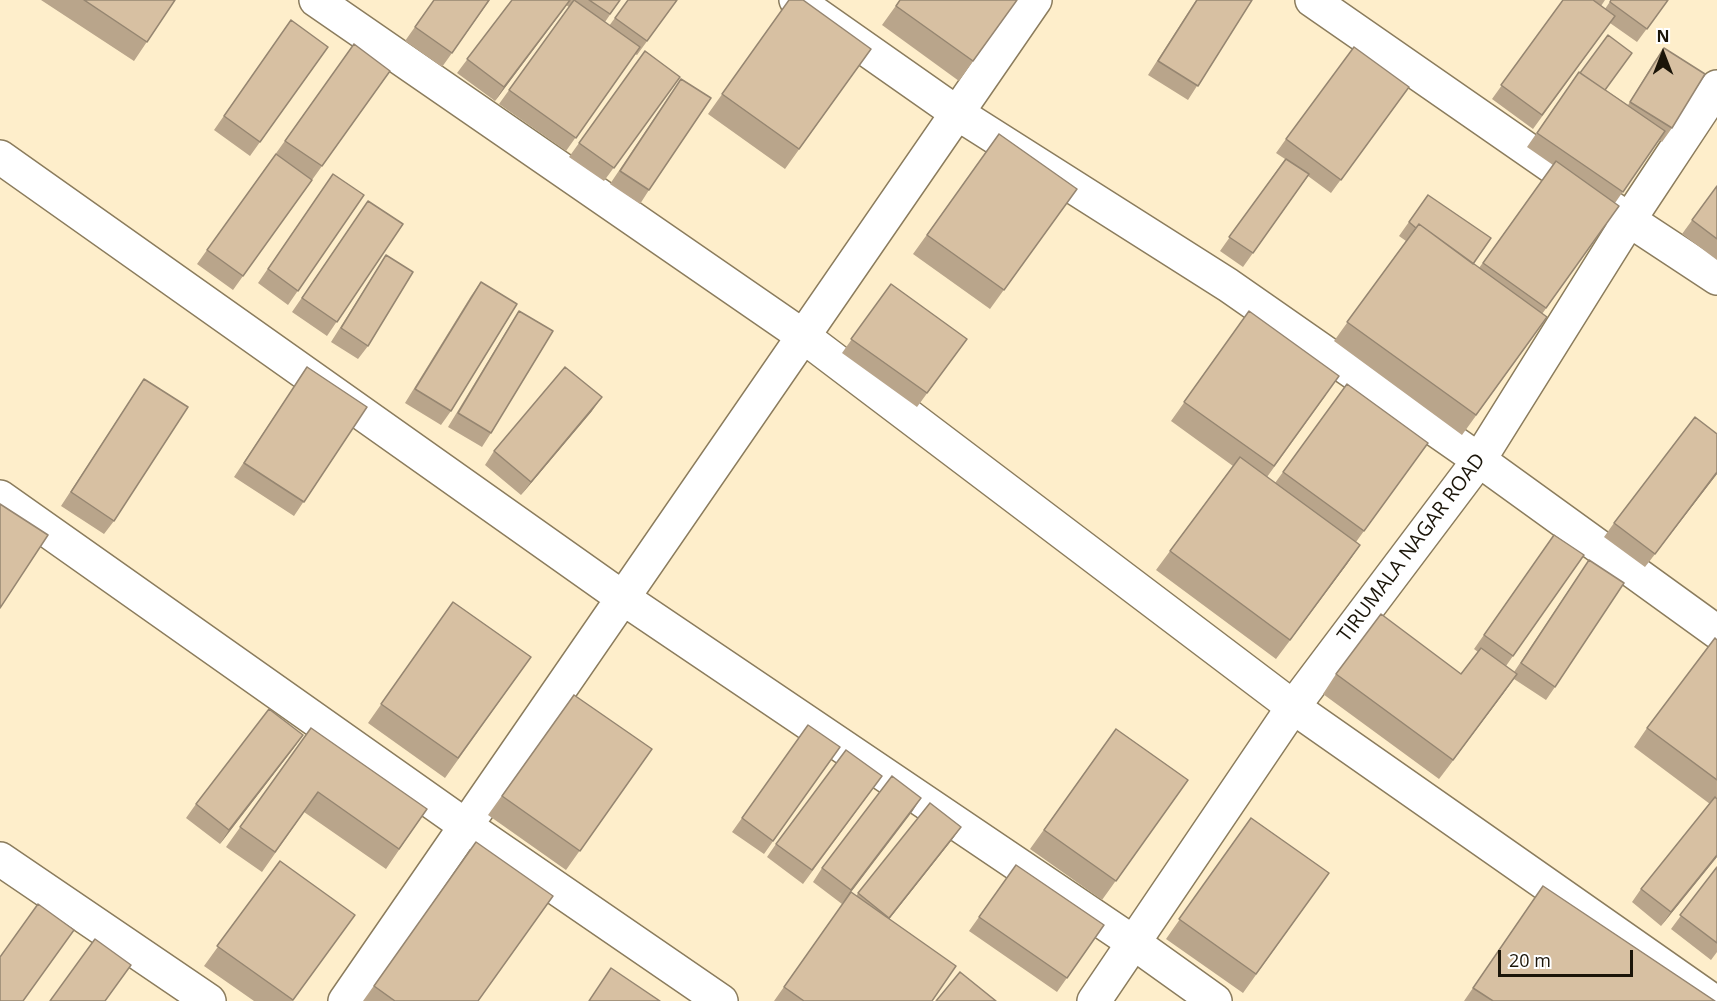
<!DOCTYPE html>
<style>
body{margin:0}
#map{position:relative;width:1717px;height:1001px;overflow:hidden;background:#feeecb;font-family:"Open Sans",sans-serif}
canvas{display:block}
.north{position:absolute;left:1633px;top:24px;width:60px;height:60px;-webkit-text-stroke:4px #fff;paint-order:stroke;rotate:0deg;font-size:16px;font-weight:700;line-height:24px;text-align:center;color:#1b1509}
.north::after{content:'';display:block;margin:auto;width:21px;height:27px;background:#1b1509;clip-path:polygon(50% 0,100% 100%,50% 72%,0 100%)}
.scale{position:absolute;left:1498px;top:950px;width:135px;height:27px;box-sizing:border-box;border:3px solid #1b1509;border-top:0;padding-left:8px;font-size:18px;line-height:21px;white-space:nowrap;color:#1b1509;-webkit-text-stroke:4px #fff;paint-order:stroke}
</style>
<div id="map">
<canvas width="1717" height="1001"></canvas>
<div class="north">N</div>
<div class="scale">20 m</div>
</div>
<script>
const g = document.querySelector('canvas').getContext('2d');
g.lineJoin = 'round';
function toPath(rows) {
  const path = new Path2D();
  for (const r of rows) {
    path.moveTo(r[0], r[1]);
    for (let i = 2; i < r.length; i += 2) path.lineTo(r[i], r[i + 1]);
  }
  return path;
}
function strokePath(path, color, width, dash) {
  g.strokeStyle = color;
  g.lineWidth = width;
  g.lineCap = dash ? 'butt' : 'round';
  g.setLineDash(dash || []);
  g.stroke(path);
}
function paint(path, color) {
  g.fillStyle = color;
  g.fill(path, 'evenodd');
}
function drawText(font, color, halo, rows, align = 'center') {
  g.font = font + ' "Open Sans",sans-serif';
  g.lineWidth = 6;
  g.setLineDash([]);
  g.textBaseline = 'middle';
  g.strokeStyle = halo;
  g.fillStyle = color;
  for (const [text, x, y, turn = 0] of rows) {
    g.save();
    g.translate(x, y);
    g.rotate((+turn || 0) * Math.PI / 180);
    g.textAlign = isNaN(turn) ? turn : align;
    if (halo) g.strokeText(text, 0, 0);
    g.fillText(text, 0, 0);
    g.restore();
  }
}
const street = toPath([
 [316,0,803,336,1293,707,1713,1001],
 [796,0,957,113,1228,285,1479,460,1717,632],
 [1312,0,1629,220,1717,278],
 [0,157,623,598,1134,943,1215,1001],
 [0,497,466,826,721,1001],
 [0,859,209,1001],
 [345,1001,1035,0]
]);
const secondary = toPath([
 [1094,1001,1293,707,1479,460,1629,220,1717,87]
]);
const wall = toPath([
 [41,0,175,0,134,61],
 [434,0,490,0,442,67,405,41],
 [512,0,620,0,605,22,609,26,628,0,677,0,637,55,635,54,566,151,499,104,569,7,566,5,495,101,457,73],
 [789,0,871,49,785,169,708,114],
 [900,0,1017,0,959,81,882,25],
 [1196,0,1252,0,1188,100,1148,75],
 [1563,0,1605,0,1601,6,1605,9,1611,0,1668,0,1637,42,1610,23,1533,129,1492,99],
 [291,20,328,47,250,156,214,130],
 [354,44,390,71,312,180,292,166,312,180,233,290,197,264],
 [1664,48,1672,128,1662,142,1659,140,1615,203,1619,206,1542,314,1533,337,1462,435,1334,341,1406,241,1399,236,1428,195,1473,264,1479,268,1553,165,1527,147,1579,72,1628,105,1654,62],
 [645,51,680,77,604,181,569,157],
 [671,93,649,190,640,204,610,184],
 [1399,101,1331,193,1308,176,1243,267,1220,251,1285,159,1276,153,1286,139],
 [999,134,1077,189,990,309,913,254],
 [333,174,364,195,288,305,258,283],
 [1717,186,1717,260,1682,234],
 [368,201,403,224,327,336,292,312],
 [386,255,368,346,358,359,331,342],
 [481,282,451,411,441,425,405,403,471,296],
 [891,284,967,339,917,407,842,353],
 [519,311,491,433,482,447,448,427,510,325],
 [1249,311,1326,395,1267,477,1275,483,1347,384,1428,443,1356,542,1360,545,1347,564,1276,659,1156,570,1233,466,1171,421],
 [307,367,367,407,294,516,234,477],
 [144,379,114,521,104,534,61,506],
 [592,411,521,495,485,465,494,451],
 [1717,434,1717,474,1645,567,1604,537,1614,523],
 [1554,535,1584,555,1506,666,1514,672,1580,573,1555,687,1546,700,1514,679,1439,779,1323,694,1336,674,1461,674,1478,652,1474,649],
 [453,602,531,657,445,778,368,723],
 [1717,640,1717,857,1661,926,1632,902,1641,889,1710,804,1634,747,1647,728],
 [574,695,652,749,566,870,488,815],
 [808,725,840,747,764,854,732,832],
 [311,728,427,809,386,869,304,812,262,872,226,847],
 [1116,729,1188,780,1102,900,1030,849],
 [303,735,293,749,220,844,186,818,196,804],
 [872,790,803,884,767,857,776,844],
 [921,798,842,904,813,882,822,868],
 [930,803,961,827,951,841,889,919,932,1001,774,1001,851,892,856,896],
 [1251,818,1329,873,1243,993,1166,939],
 [476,842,478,1001,363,1001],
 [280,861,293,1001,254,1001,204,966],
 [1016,865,1104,925,1057,992,969,931],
 [1717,867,1717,952,1711,960,1671,929],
 [1543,886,1715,1001,1464,1001]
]);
const shadedWall = toPath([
 [570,0,564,9,495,101,504,87],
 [602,397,592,411,521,495,531,482],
 [1717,472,1717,474,1645,567,1655,554],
 [1360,545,1347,564,1276,659],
 [1517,674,1503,694,1439,779,1453,760],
 [303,735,293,749,220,844,229,830],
 [921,798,912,812,842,904,851,890],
 [961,827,951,841,879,932,889,918],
 [1717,855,1717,857,1661,926,1671,912]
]);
const building = toPath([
 [84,0,175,0,147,42,84,0],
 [434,0,489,0,452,53,415,27,434,0],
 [512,0,570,0,504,87,467,59,512,0],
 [574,0,640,47,576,138,509,90,574,0],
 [589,0,620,0,610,14,589,0],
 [628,0,677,0,647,41,615,18,628,0],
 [789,0,803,0,871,49,799,149,722,94,789,0],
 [900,0,1017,0,973,61,896,6,900,0],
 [1197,0,1252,0,1198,86,1158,61,1197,0],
 [1563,0,1593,0,1615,16,1542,115,1501,85,1563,0],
 [1611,0,1668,0,1647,29,1610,2,1611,0],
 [291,20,328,47,260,142,224,116,291,20],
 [1608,35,1632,53,1605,90,1580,73,1608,35],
 [354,44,390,71,322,166,285,141,354,44],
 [1354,47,1409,87,1341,180,1286,139,1354,47],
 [1664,48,1705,74,1672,128,1630,102,1664,48],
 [645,51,680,77,614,168,579,143,645,51],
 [1579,72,1665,131,1623,192,1537,133,1579,72],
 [681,79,711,98,649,190,620,171,681,79],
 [999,134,1077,189,1004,290,927,235,999,134],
 [276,154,312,180,243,276,207,250,276,154],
 [1286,159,1309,174,1253,253,1229,237,1286,159],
 [1556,161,1619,206,1546,308,1483,263,1556,161],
 [333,174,364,195,298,291,268,269,333,174],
 [1717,186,1717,239,1692,220,1717,186],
 [1428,195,1491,238,1473,264,1419,224,1416,228,1409,222,1428,195],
 [368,201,403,224,337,322,302,298,368,201],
 [1419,224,1547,317,1476,415,1347,322,1419,224],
 [386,255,413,272,368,346,341,328,386,255],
 [481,282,517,304,451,411,415,389,481,282],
 [891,284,967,339,927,393,851,339,891,284],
 [519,311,553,331,491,433,458,413,519,311],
 [1249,311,1339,376,1274,466,1184,402,1249,311],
 [307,367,367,407,304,502,244,463,307,367],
 [565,367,602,397,531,482,494,451,565,367],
 [144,379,188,407,114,521,71,492,144,379],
 [1347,384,1428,443,1364,531,1283,472,1347,384],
 [1695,417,1717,434,1717,472,1655,554,1614,523,1695,417],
 [1240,457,1360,545,1290,640,1170,551,1240,457],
 [0,504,48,535,0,608,0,504],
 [1554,535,1584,555,1513,656,1484,635,1554,535],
 [1589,560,1624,583,1555,687,1521,663,1589,560],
 [453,602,531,657,458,758,381,704,453,602],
 [1381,614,1461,674,1481,648,1517,674,1453,760,1336,674,1381,614],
 [1715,638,1717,640,1717,780,1647,728,1715,638],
 [574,695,652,749,580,851,502,796,574,695],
 [269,709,303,735,229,830,196,804,269,709],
 [808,725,840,747,773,841,742,818,808,725],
 [311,728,427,809,399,849,318,792,275,852,240,827,311,728],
 [1116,729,1188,780,1116,881,1044,830,1116,729],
 [846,750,882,776,812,870,776,844,846,750],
 [892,776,921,798,851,890,822,868,892,776],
 [1715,797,1717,799,1717,855,1671,912,1641,889,1715,797],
 [930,803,961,827,889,918,858,893,930,803],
 [1251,818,1329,873,1256,974,1179,919,1251,818],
 [476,842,553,896,478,1001,395,1001,374,986,476,842],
 [280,861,355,915,293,1000,217,946,280,861],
 [1016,865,1104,925,1067,978,979,917,1016,865],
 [1717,867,1717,943,1680,915,1717,867],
 [1543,886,1715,1001,1493,1001,1473,988,1543,886],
 [851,892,956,966,932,1001,804,1001,784,987,851,892],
 [38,904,74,930,23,1001,0,1001,0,957,38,904],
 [95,939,131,965,105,1001,50,1001,95,939],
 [611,968,660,1001,589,1001,611,968],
 [960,972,996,1001,936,1001,960,972]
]);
const streetNames = [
 ["TIRUMALA NAGAR ROAD",1412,548,-53]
];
strokePath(street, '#8b7c5d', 36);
strokePath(secondary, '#8b7c5d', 36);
strokePath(street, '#fff', 33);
strokePath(secondary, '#fff', 33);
paint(wall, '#b9a58b');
paint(shadedWall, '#968671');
paint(building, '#d7c0a2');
strokePath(building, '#968671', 1.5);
drawText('20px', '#1b1509', '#fff', streetNames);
</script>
